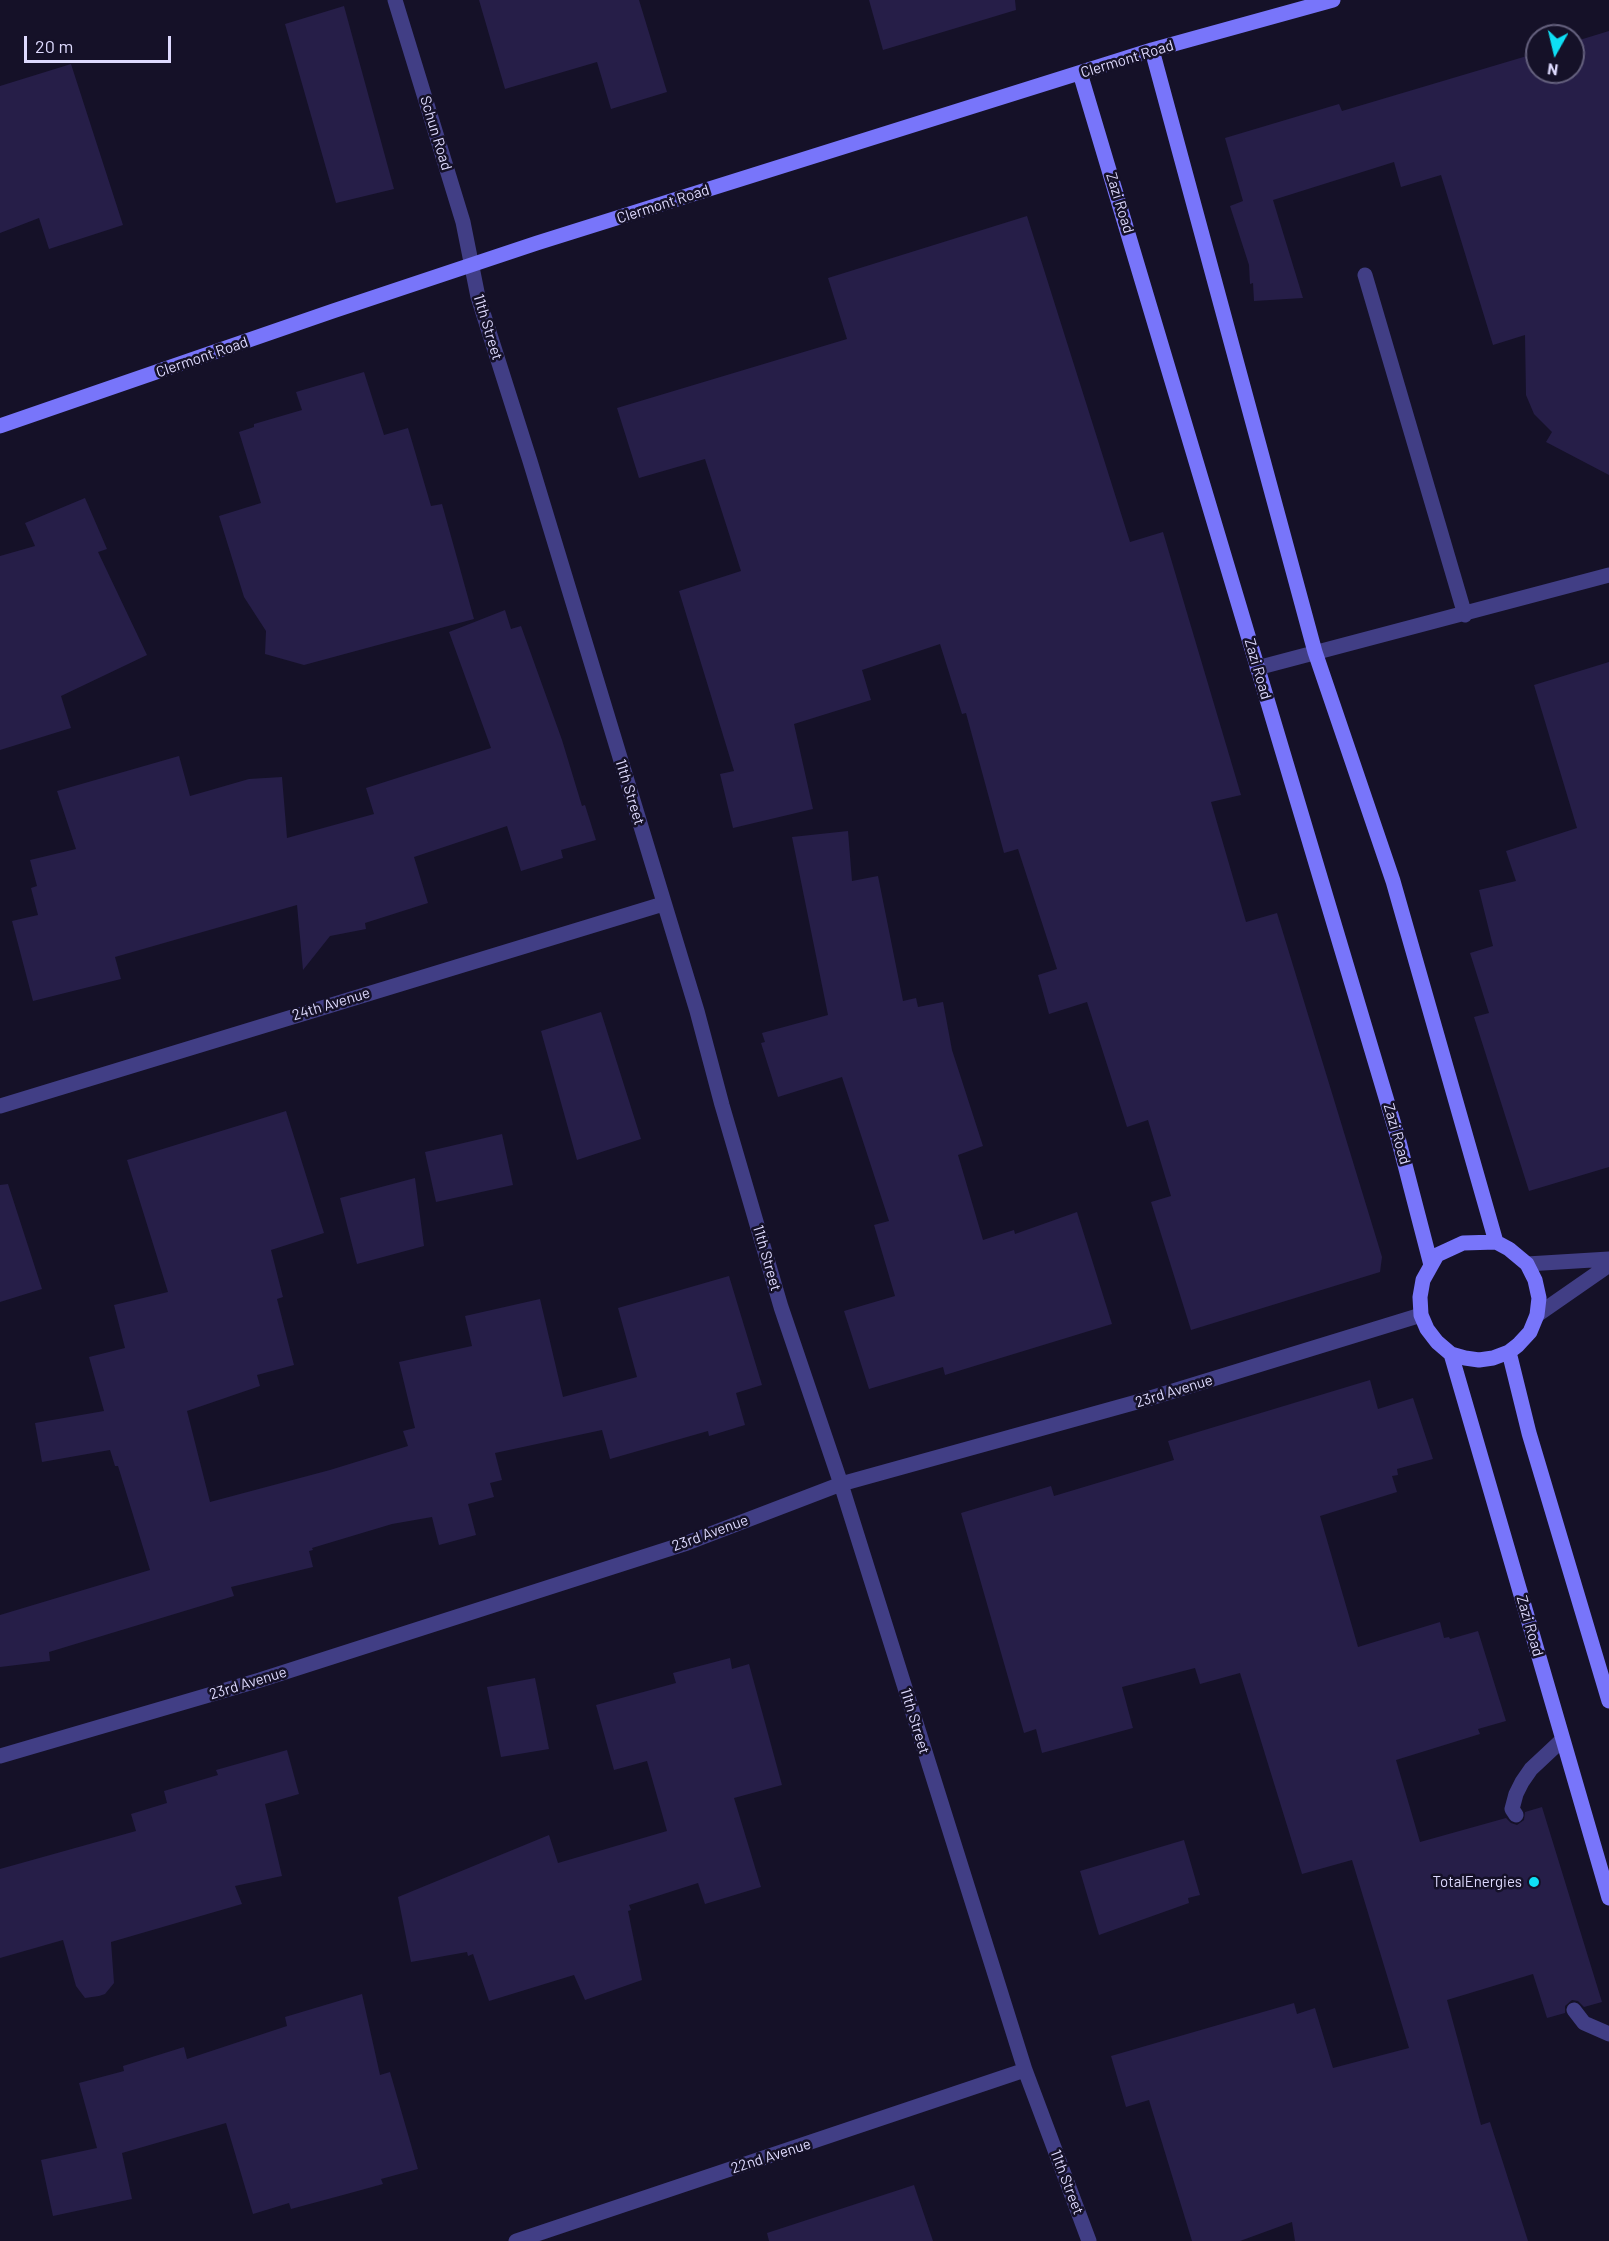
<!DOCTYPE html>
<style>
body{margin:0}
#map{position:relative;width:1609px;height:2241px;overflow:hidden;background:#151128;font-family:Barlow,sans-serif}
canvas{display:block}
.north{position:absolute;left:1525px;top:24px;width:60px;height:60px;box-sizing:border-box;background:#151128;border:2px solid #65617e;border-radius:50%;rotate:188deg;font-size:16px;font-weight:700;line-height:24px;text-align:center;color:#dedafe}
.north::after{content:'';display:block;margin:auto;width:21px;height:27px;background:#0edff5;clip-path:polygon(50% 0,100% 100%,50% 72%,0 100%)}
.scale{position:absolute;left:24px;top:36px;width:147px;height:27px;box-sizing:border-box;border:3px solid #dedafe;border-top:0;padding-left:8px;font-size:18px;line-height:21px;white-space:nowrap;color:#dedafe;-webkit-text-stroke:4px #151128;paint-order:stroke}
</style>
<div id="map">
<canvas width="1609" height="2241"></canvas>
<div class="north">N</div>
<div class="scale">20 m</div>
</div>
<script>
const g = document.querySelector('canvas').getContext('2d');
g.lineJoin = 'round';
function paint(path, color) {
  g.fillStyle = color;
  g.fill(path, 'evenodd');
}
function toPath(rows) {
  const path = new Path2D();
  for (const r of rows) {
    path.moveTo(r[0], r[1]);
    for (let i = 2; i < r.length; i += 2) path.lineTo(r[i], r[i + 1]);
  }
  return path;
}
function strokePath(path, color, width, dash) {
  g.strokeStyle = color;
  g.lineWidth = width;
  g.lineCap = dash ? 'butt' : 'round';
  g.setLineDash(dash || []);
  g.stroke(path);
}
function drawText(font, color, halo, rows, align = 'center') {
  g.font = font + ' Barlow,sans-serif';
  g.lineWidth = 5;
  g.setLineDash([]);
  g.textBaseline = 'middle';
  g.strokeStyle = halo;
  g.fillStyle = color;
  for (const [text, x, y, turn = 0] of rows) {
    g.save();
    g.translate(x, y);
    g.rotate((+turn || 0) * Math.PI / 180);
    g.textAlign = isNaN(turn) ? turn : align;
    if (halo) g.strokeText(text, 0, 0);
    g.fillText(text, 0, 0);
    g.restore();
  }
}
const building = toPath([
 [479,0,639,0,667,92,611,109,597,62,505,89],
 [869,0,1015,0,1016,10,883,50],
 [344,6,394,189,336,203,285,24],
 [1609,31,1609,475,1546,442,1552,432,1534,414,1526,395,1525,335,1493,345,1441,175,1401,187,1394,162,1273,200,1303,298,1254,301,1253,283,1250,284,1249,265,1230,206,1243,201,1225,138,1339,104,1342,111,1537,53,1537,72,1573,72,1573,42],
 [71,64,123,225,49,249,39,218,0,233,0,86],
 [1027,216,1130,542,1163,532,1241,795,1211,802,1246,922,1277,913,1382,1257,1380,1272,1191,1330,1151,1202,1171,1196,1148,1120,1127,1127,1087,1002,1049,1014,1038,975,1057,969,1018,849,1004,853,966,713,962,714,940,644,862,670,871,700,794,724,813,809,733,828,720,774,734,771,679,591,741,571,705,459,639,478,617,408,847,339,828,278],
 [364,372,384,435,408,428,431,506,442,504,474,619,304,665,265,654,266,631,244,597,219,516,261,503,239,432,254,427,254,424,302,410,296,392],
 [85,498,107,549,98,552,147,655,61,696,71,728,0,750,0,556,35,546,25,523],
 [505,610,511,629,521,626,562,740,582,806,585,805,596,840,561,850,563,858,521,871,507,826,414,857,428,903,365,923,366,929,330,936,303,970,297,905,115,957,121,979,33,1001,12,921,38,915,31,888,37,886,30,860,76,849,57,791,179,756,190,796,249,779,282,777,287,838,374,814,366,788,491,748,449,632],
 [1609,662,1609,1167,1529,1191,1474,1017,1489,1013,1470,953,1493,946,1479,890,1516,881,1506,851,1577,828,1534,685],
 [848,831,852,881,878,876,903,1001,916,998,918,1007,943,1002,952,1050,983,1146,958,1155,983,1240,1014,1230,1015,1234,1077,1212,1112,1324,945,1375,943,1367,869,1389,844,1311,895,1296,874,1225,889,1221,842,1077,778,1097,761,1043,765,1042,762,1033,828,1015,792,837],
 [601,1012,641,1139,577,1160,541,1031],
 [286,1111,324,1233,271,1250,283,1297,277,1299,294,1365,257,1375,260,1386,187,1411,210,1502,330,1470,408,1446,403,1431,415,1428,399,1362,472,1346,465,1316,540,1299,563,1397,637,1377,618,1308,729,1276,762,1385,736,1393,745,1425,709,1436,708,1431,610,1459,602,1430,495,1453,502,1480,490,1483,494,1497,468,1504,476,1535,439,1545,432,1517,392,1524,312,1548,313,1550,309,1551,313,1567,231,1587,234,1596,49,1652,50,1661,0,1667,0,1615,150,1570,118,1466,115,1466,110,1450,42,1462,35,1423,104,1411,89,1357,125,1348,114,1305,168,1292,127,1160],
 [502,1134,513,1185,436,1202,425,1152],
 [415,1178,424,1246,357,1264,340,1198],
 [8,1184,42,1289,0,1302,0,1185],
 [1370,1380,1378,1409,1413,1398,1433,1459,1397,1469,1398,1475,1392,1476,1397,1492,1320,1516,1358,1647,1440,1622,1444,1638,1449,1637,1450,1639,1478,1631,1506,1721,1478,1729,1480,1734,1396,1760,1420,1842,1506,1818,1511,1823,1517,1825,1524,1820,1525,1812,1542,1807,1602,2002,1584,2007,1578,2001,1572,2000,1565,2006,1565,2013,1547,2018,1533,1974,1447,2000,1481,2125,1490,2122,1528,2241,1295,2241,1292,2222,1240,2241,1192,2241,1149,2100,1126,2107,1111,2056,1294,2003,1297,2014,1315,2008,1333,2068,1409,2048,1352,1860,1302,1874,1240,1673,1200,1684,1195,1668,1122,1687,1133,1728,1042,1753,1036,1729,1024,1733,961,1513,1051,1486,1054,1496,1174,1460,1168,1441],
 [730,1658,732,1669,749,1664,782,1785,734,1798,761,1887,705,1904,698,1883,629,1905,631,1910,628,1911,642,1980,585,2000,574,1975,489,2001,473,1954,468,1956,467,1952,411,1962,398,1897,549,1835,558,1863,667,1831,647,1761,614,1770,596,1705,676,1683,673,1673],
 [535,1678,549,1749,501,1757,487,1687],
 [287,1750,299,1794,265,1804,282,1876,235,1886,242,1904,111,1942,114,1983,105,1994,99,1996,85,1998,76,1986,63,1940,0,1958,0,1869,136,1831,131,1814,167,1803,164,1791,218,1775,216,1770],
 [1184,1840,1200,1895,1188,1898,1189,1903,1099,1935,1080,1871],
 [362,1994,380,2075,390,2072,418,2169,381,2179,383,2184,343,2195,291,2209,289,2203,253,2214,226,2123,122,2153,132,2199,53,2216,41,2160,97,2148,79,2083,124,2071,123,2066,184,2047,187,2059,287,2026,285,2017],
 [914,2185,933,2241,769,2241,767,2233]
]);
const lane = toPath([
 [1365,275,1465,615],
 [1257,668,1609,575],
 [1516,1815,1512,1809,1516,1794,1522,1782,1531,1769,1562,1740],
 [1574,2010,1584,2023,1609,2034]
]);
const street = toPath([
 [395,0,463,222,478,297,530,461,697,1011,722,1105,781,1307,841,1484,1025,2070,1089,2241],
 [0,1106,663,904],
 [1527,1264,1609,1259],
 [1537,1315,1609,1265],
 [0,1756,260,1680,687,1543,841,1484,1144,1400,1421,1315],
 [516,2241,1025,2070]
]);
const secondary = toPath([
 [1152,50,1315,652,1393,881,1496,1242],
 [1080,73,1398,1138,1431,1265],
 [0,426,333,311,537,243,1152,50,1333,0],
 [1496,1242,1509,1249,1527,1264,1535,1280,1539,1298,1537,1315,1530,1332,1518,1345,1509,1352,1493,1358,1479,1360,1465,1358,1451,1354,1437,1342,1427,1329,1421,1315,1420,1297,1423,1280,1437,1255,1463,1243,1496,1242],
 [1509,1352,1529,1433,1609,1701],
 [1451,1354,1609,1898]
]);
const markers = [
 [1534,1882,6,"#0edff5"]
];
const streetNames = [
 ["Clermont Road",1127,59,-17],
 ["Schun Road",436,133,73],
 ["Zazi Road",1120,203,73],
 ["Clermont Road",663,204,-18],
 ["11th Street",488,327,73],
 ["Clermont Road",202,357,-19],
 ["Zazi Road",1258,669,74],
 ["11th Street",630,792,73],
 ["24th Avenue",331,1004,-17],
 ["Zazi Road",1397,1134,74],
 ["11th Street",767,1258,74],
 ["23rd Avenue",1174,1391,-17],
 ["23rd Avenue",710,1533,-20],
 ["Zazi Road",1530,1626,74],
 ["23rd Avenue",248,1683,-17],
 ["11th Street",915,1721,73],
 ["22nd Avenue",771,2156,-18],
 ["11th Street",1067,2182,69]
];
const poiNames = [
 ["TotalEnergies",1522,1882]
];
paint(building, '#261e48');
strokePath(lane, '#413e85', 15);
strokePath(street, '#413e85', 15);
strokePath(secondary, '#7875fa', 15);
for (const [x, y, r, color] of markers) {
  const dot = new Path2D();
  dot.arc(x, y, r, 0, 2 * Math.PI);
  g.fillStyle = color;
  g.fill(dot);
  strokePath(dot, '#151128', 2);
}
drawText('15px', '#dedafe', '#151128', streetNames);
drawText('15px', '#dedafe', '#151128', poiNames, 'right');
</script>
